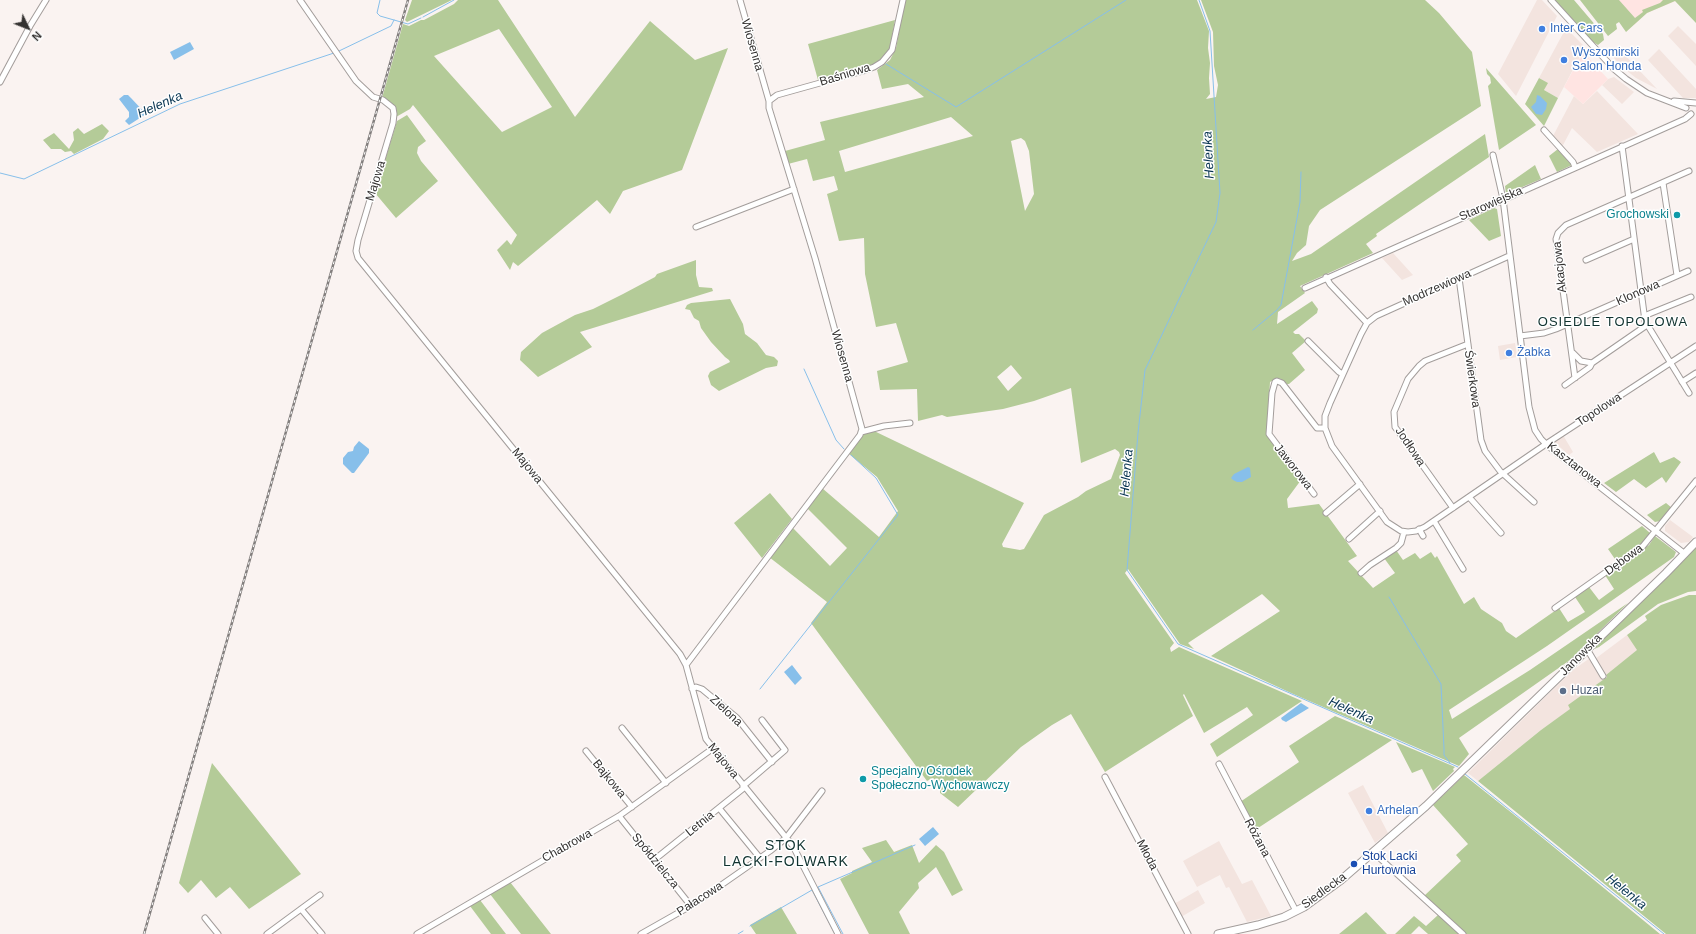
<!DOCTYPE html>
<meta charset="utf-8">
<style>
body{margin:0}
#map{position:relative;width:1696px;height:934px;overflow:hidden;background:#faf3f1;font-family:Helvetica,sans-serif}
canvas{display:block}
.north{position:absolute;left:8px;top:8px;width:40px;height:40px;-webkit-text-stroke:3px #fff;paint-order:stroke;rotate:133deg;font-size:11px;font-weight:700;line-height:16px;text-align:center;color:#333130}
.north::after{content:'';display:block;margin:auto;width:14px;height:18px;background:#333130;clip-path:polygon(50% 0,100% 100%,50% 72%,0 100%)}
</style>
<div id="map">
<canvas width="1696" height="934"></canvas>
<div class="north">N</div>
</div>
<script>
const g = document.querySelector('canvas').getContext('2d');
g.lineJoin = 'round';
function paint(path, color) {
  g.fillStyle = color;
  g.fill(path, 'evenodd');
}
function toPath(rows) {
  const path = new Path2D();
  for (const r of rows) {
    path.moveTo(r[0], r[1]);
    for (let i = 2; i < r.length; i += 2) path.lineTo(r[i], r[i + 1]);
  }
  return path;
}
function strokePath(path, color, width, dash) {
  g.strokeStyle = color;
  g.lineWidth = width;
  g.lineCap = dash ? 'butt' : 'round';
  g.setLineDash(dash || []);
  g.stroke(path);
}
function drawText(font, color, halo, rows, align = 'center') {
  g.font = font + ' Helvetica,sans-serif';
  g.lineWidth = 3;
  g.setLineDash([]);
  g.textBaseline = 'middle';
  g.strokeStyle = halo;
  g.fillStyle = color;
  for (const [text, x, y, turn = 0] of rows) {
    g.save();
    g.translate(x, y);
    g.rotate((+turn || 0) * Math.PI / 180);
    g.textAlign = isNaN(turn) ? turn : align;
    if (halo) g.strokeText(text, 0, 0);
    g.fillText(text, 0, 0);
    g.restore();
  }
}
const built = toPath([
 [1537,0,1542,0,1557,16,1516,96,1498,74],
 [1678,26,1696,44,1696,66,1668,36],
 [1566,28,1585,47,1558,98,1544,90,1547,83,1539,78],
 [1618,49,1620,50,1657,89,1636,78,1621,66,1614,58,1614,52],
 [1659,49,1696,89,1696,98,1683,98,1648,60],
 [1614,77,1634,92,1622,104,1602,85,1608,79],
 [1597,91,1638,134,1597,152,1572,128,1562,147,1553,136,1574,96,1583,104],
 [1393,253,1413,275,1402,280,1382,258],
 [1515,343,1517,357,1500,360,1498,346],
 [1563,435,1573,452,1569,455,1554,442],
 [1670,520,1693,537,1689,542,1681,543,1665,531,1665,526],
 [1627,635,1638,650,1606,675,1595,659],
 [1590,658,1603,680,1568,705,1571,709,1541,730,1478,781,1468,773,1573,670],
 [1363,785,1388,833,1375,843,1348,793],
 [1219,841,1242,884,1252,880,1271,916,1247,922,1229,887,1226,888,1220,875,1197,887,1183,861],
 [1198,890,1205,903,1181,917,1174,904]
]);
const industrial = toPath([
 [1611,0,1678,0,1647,13,1634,25],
 [1583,52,1608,79,1583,104,1564,87]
]);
const green = toPath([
 [412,0,452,0,407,22,405,20],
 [458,0,498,0,575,117,650,21,695,60,728,48,682,170,623,191,610,214,597,200,518,266,513,262,510,270,497,250,507,240,511,245,517,235,413,105,410,109,396,117,395,107,382,98,403,24,409,26,421,20,424,20,454,4],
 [499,29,552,107,502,132,434,56],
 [905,0,1197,0,1209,31,1208,48,1210,63,1209,78,1210,94,1206,99,1216,97,1218,85,1214,66,1213,32,1201,0,1425,0,1439,13,1472,52,1481,106,1320,210,1309,226,1306,245,1297,253,1292,261,1311,254,1485,134,1489,157,1376,234,1377,236,1366,244,1373,253,1300,286,1305,293,1278,312,1277,324,1312,301,1318,309,1317,313,1293,332,1295,334,1299,334,1306,341,1292,353,1305,370,1289,384,1287,384,1281,379,1277,378,1270,382,1267,436,1301,480,1287,499,1288,508,1319,504,1357,556,1348,561,1373,588,1395,573,1384,558,1396,550,1403,560,1415,553,1420,559,1431,552,1435,558,1437,556,1464,604,1474,597,1481,609,1502,623,1506,631,1516,638,1559,608,1568,622,1585,612,1575,597,1589,587,1599,600,1614,589,1605,575,1649,545,1655,536,1676,552,1674,557,1547,646,1449,710,1452,719,1530,670,1628,603,1570,660,1459,738,1469,754,1459,766,1291,693,1211,656,1280,611,1262,594,1188,643,1194,649,1180,644,1128,569,1125,573,1174,643,1170,648,1171,652,1179,647,1302,701,1217,757,1210,744,1253,715,1247,707,1204,733,1184,694,1183,695,1193,716,1105,772,1071,714,1052,725,1021,747,958,807,940,793,940,784,933,778,927,781,811,623,827,602,769,557,792,527,830,566,847,548,807,508,822,488,879,537,898,511,877,477,849,454,864,434,872,430,1024,503,1002,544,1003,547,1020,550,1024,549,1044,515,1078,497,1086,491,1111,479,1120,455,1119,452,1115,449,1081,463,1071,388,1034,401,1003,409,947,417,942,415,918,421,917,389,880,390,877,371,908,362,896,323,876,327,865,274,864,238,839,241,827,194,838,190,834,176,813,181,807,159,788,164,785,151,825,140,820,122,924,97,908,84,882,89,877,70,890,60,896,48],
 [951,117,973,136,845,172,839,151],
 [1021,138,1025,141,1029,151,1034,194,1025,211,1011,141],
 [1011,365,1022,378,1008,391,997,377],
 [1554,0,1574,0,1603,34,1604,40,1598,45,1593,42],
 [1580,0,1619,0,1635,18,1643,12,1642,10,1660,3,1663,0,1696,0,1696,23,1675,1,1647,13,1626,32,1619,22,1616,24,1617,29,1608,36],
 [895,20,890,48,878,62,872,66,818,80,808,44],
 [1486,68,1536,125,1499,150,1488,86,1491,83,1490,77,1487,74],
 [1539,78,1548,83,1544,90,1558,98,1544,126,1525,104],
 [407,115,426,141,418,147,417,153,421,161,438,181,396,218,375,193,397,121],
 [102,124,109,131,103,139,74,154,71,151,65,152,61,149,51,149,43,140,54,133,69,149,74,140,73,132,78,128,84,134],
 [1558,149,1572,165,1557,172,1549,156],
 [1535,165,1541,179,1506,194,1505,186],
 [1494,208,1497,209,1501,236,1489,241,1469,220],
 [696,260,696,275,699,287,712,288,713,291,580,332,592,347,538,377,520,360,521,352,542,333,575,315,593,309,623,294,655,277,657,274],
 [730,299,743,324,745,334,757,343,766,355,774,357,778,361,777,366,766,368,719,391,711,385,708,376,710,372,730,362,729,360,725,357,711,342,701,328,699,321,694,318,690,310,685,309,687,305,691,303],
 [1654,452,1660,463,1674,457,1681,462,1666,483,1662,477,1646,488,1634,479,1616,492,1604,483],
 [770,493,792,519,762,558,734,523],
 [1666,503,1672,508,1660,521,1655,522,1647,515],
 [1642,526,1650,533,1640,546,1617,562,1608,549],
 [1696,546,1696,591,1688,592,1658,604,1599,647,1592,650],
 [1689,595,1696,595,1696,934,1666,934,1478,781,1541,730,1570,709,1568,705,1607,677,1606,675,1637,650,1627,635,1647,620,1645,616,1661,605],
 [1335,716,1392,740,1255,830,1240,802,1299,762,1289,746],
 [1396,742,1455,767,1453,769,1454,771,1433,791,1422,769,1412,773],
 [212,763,301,874,249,909,230,887,216,898,201,880,188,893,179,883],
 [1464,775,1522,821,1660,934,1465,934,1424,896,1461,861,1456,855,1468,844,1433,805],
 [886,840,894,852,912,845,919,863,936,845,944,852,963,890,952,896,936,867,918,883,919,888,899,912,910,934,869,934,840,879,852,873,852,871,872,862,862,848],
 [510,882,551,934,521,934,490,894],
 [480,900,506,934,491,934,470,906],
 [781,907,797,934,756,934,750,925],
 [1366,912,1387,934,1339,934],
 [1438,915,1459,934,1428,934,1419,926,1411,934,1395,934,1414,916,1426,926]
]);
const water = toPath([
 [190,42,194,49,174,60,170,52],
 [124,95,128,95,131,98,146,114,129,125,125,121,129,117,129,112,119,99],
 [1537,95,1540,96,1547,103,1546,109,1542,115,1536,114,1531,107,1536,102],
 [359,441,369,449,369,453,354,473,352,473,343,464,343,458,348,452,353,451,354,447],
 [1248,467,1250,468,1251,477,1242,482,1237,482,1233,480,1231,478,1234,474],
 [792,665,802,678,795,685,784,672],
 [1301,703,1309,708,1286,722,1282,720,1281,718],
 [933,827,939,834,925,846,919,839]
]);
const stream = toPath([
 [380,0,377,13,380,16,408,24,421,18],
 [1199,0,1210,31,1220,193,1216,222,1145,370,1138,433,1127,570,1178,644,1458,767],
 [423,17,454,0],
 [339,51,391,26,394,20],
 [886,64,956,107,1126,0],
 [0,173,24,179,180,104,334,53],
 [1253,330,1277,310,1281,305,1300,202,1301,172],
 [804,369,836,440,844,449],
 [1389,597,1441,684,1444,749,1444,755,1450,763],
 [760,689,898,515,876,478,851,455],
 [1465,774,1664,934],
 [750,926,812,890,835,934],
 [738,934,743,931],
 [843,934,818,887,915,845]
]);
const minor = toPath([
 [300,0,356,81,373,97,383,100,393,108,394,114,393,123,358,240,356,251,358,258,680,654,686,665,706,739,793,846,838,934],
 [1551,0,1614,69,1626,79,1647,93,1686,108],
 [0,82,30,26,46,0],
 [769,101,777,95,863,71,874,67,882,62,892,50,903,0],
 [1674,101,1696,103],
 [1544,130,1573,162,1575,167],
 [1622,146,1645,321,1689,393],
 [1493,155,1503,199,1529,407,1535,430,1541,439,1548,446,1685,554],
 [1663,183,1677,275],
 [696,227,794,189],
 [1509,256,1376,316,1367,323,1361,334,1330,403,1325,416,1325,428,1332,446,1387,522,1401,531,1408,532,1416,531,1425,527,1546,444,1696,346],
 [1586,260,1634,239],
 [1326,277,1330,284,1367,323],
 [1459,278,1481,440,1485,451,1500,471,1534,502],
 [1305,288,1685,119,1691,114],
 [1644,316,1691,297],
 [1520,336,1544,333,1556,329,1688,271],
 [1308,341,1339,372,1343,374],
 [1573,353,1581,361,1592,363],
 [1575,378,1556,239,1558,233,1566,225,1689,171],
 [1682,382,1696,373],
 [1565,385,1590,367,1592,363,1647,325],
 [861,432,884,426,910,423],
 [1314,494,1269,434,1272,393,1275,382,1277,381,1282,383,1317,428,1325,428],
 [1469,497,1501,533],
 [1453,508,1401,435,1395,427,1394,412,1408,379,1419,366,1425,361,1468,344],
 [1326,513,1360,484],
 [1434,521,1463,569],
 [1419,529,1423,536],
 [1349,539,1380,511],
 [1361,573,1370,565,1396,548,1401,543,1404,532],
 [1555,608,1643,546,1696,481],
 [1587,649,1603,676],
 [686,665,860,435,862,429,815,258,769,108,769,101,740,0],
 [692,689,696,687,702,689,737,718,772,762],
 [622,728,666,783],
 [586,751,632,807],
 [1219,764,1296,911],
 [1105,777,1188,934],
 [743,786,785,750,762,720],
 [719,808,760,858],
 [619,816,691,906],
 [1373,852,1463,934],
 [654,860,745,787],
 [301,909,322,934],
 [205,918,218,934],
 [267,934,320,895],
 [417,934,619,816,712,749],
 [641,934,694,904,770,851,786,838,822,791]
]);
const major = toPath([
 [1218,934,1258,925,1284,917,1304,907,1341,880,1426,806,1666,573,1696,542]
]);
const rail = toPath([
 [144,934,408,0]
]);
const markers = [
 [1542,29,4,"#3f7fe0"],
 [1564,60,4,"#3f7fe0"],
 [1677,215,4,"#0f9aa8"],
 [1509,353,4,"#3f7fe0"],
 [1563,691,4,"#5c6f8a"],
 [863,779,4,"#0f9aa8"],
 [1369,811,4,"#3f7fe0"],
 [1354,864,4,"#1a4fb4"]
];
const shopNames = [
 ["Inter Cars",1550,29],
 ["Wyszomirski",1572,53],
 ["Salon Honda",1572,67],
 ["Żabka",1517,353],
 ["Arhelan",1377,811]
];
const streetNames = [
 ["Wiosenna",752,45,74],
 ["Baśniowa",845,75,-17],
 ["Majowa",376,181,-73],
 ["Starowiejska",1491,204,-24],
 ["Akacjowa",1560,267,-96],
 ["Modrzewiowa",1437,288,-24],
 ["Klonowa",1638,293,-24],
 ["Wiosenna",842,356,74],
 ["Świerkowa",1472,379,82],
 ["Topolowa",1599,410,-33],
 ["Jodłowa",1410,447,56],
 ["Kasztanowa",1574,465,38],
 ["Majowa",527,466,51],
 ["Jaworowa",1293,467,52],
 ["Dębowa",1624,560,-36],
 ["Janowska",1581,655,-45],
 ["Zielona",726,711,43],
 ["Majowa",723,761,51],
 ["Bajkowa",609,779,51],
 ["Letnia",700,824,-39],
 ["Różana",1257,838,62],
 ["Chabrowa",567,846,-29],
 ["Młoda",1147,855,62],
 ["Spółdzielcza",655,861,51],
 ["Siedlecka",1324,891,-36],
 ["Pałacowa",700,899,-33]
];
const cultureNames = [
 ["Grochowski",1669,215],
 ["Specjalny Ośrodek",871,772,"left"],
 ["Społeczno-Wychowawczy",871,786,"left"]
];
const serviceNames = [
 ["Huzar",1571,691]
];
const transitNames = [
 ["Stok Lacki",1362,857],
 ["Hurtownia",1362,871]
];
const waterNames = [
 ["Helenka",160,105,-24],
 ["Helenka",1209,155,-93],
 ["Helenka",1127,473,-85],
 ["Helenka",1351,711,24],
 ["Helenka",1626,892,39]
];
const neighbourhoodNames = [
 ["OSIEDLE TOPOLOWA",1613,322]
];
const quarterNames = [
 ["STOK",786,846],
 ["LACKI-FOLWARK",786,862]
];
paint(built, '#f3e4df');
paint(industrial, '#ffe4e2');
paint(green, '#b4cb98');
paint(water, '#87bfea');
strokePath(stream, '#87bfea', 1);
strokePath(minor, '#a39d9b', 7);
strokePath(major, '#a39d9b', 9);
strokePath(minor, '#fff', 5);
strokePath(major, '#fff', 7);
strokePath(rail, '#827e7d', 2.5);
strokePath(rail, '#fff', 1, [3]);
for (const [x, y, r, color] of markers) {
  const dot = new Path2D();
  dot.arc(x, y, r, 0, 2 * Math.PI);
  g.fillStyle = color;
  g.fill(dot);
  strokePath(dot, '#fff', 1.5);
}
drawText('12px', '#366cbe', '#fff', shopNames, 'left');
drawText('12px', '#333130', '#fff', streetNames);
drawText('12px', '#0d838f', '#fff', cultureNames, 'right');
drawText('12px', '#4e5e75', '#fff', serviceNames, 'left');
drawText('12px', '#164399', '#fff', transitNames, 'left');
drawText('italic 13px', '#083552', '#fff', waterNames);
g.letterSpacing = '1px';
drawText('13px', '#113330', '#fff', neighbourhoodNames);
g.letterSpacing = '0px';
g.letterSpacing = '1px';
drawText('14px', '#113330', '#fff', quarterNames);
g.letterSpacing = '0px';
</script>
